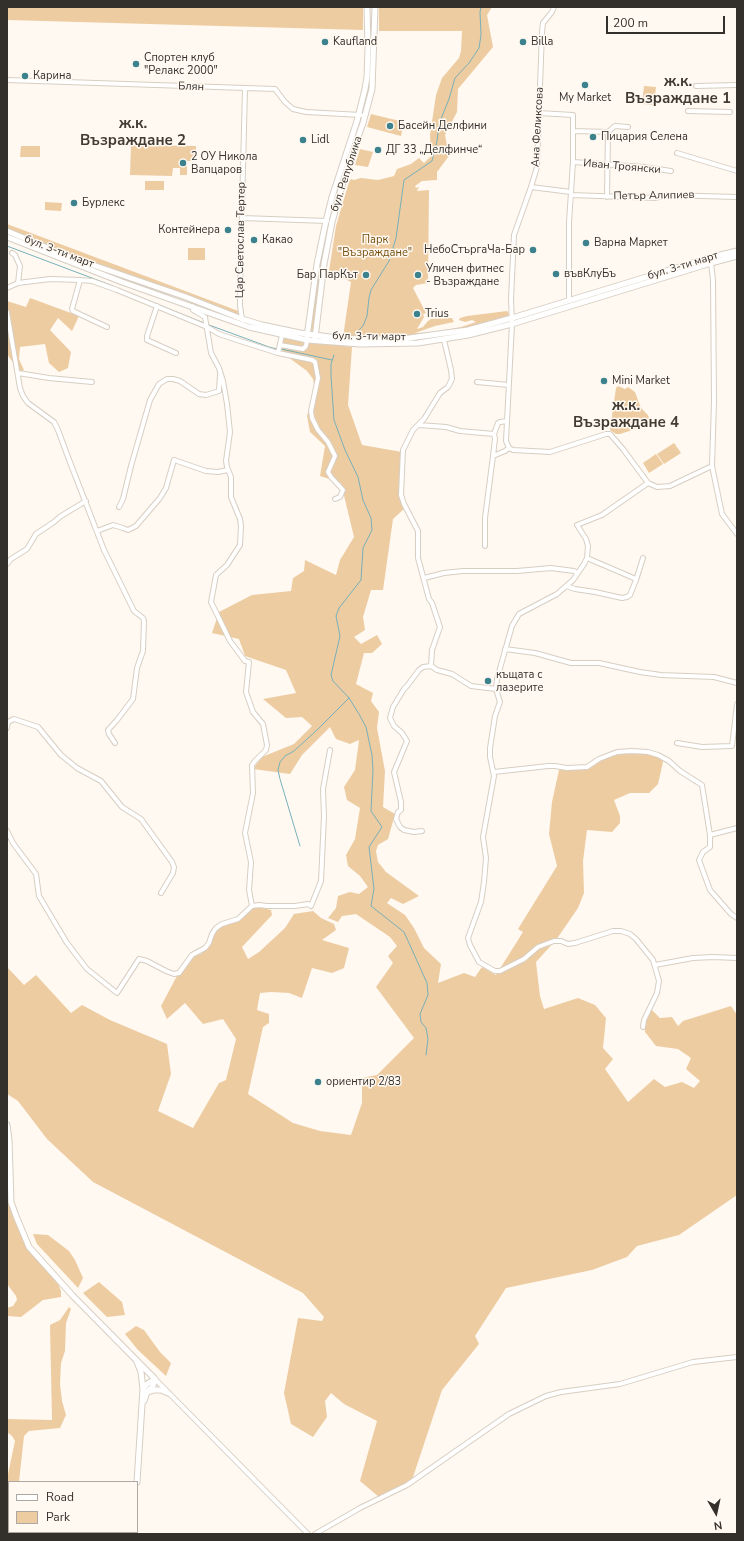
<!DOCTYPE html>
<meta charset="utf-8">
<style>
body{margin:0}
#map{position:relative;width:744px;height:1541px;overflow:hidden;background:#fff9f2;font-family:"Nunito Sans",sans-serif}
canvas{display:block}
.frame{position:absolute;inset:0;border:8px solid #332f2b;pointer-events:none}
.legend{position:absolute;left:8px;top:1481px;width:130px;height:52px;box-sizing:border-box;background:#fff9f2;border:1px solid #ada8a2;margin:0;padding:5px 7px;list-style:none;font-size:12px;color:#332f2b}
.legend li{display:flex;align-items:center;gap:8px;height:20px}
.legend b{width:20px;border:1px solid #ada8a2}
.north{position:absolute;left:696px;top:1493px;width:40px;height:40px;-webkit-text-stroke:3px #fff9f2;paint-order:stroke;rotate:171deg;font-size:11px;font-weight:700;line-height:16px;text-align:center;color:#332f2b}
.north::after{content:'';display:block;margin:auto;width:14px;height:18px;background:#332f2b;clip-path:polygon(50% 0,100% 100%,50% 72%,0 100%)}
.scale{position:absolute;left:606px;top:16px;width:119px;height:18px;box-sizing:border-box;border:2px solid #332f2b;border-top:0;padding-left:5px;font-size:12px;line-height:14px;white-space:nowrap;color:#332f2b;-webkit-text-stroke:3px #fff9f2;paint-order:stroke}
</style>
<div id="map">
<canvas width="744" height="1541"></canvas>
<div class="frame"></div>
<ul class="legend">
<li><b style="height:5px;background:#fff"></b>Road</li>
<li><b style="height:11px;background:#eecca1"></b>Park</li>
</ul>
<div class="north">N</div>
<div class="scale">200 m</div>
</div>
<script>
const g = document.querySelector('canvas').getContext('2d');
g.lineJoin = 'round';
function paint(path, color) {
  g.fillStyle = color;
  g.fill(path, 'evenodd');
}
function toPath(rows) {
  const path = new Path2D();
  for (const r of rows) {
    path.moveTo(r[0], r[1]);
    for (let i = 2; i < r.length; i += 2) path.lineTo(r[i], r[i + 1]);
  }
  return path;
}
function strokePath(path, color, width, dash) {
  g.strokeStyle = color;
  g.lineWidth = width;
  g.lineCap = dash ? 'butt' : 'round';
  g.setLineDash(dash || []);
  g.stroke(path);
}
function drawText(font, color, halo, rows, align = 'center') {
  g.font = font + ' "Nunito Sans",sans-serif';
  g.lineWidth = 3;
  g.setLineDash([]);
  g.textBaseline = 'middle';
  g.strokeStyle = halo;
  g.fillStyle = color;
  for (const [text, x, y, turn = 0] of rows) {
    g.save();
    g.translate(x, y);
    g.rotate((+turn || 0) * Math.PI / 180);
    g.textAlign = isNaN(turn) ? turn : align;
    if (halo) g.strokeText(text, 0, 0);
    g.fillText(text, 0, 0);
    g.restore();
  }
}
const green = toPath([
 [7,7,363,7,363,30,7,20],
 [379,7,492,7,487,15,493,47,458,89,457,112,445,135,449,156,437,172,437,180,422,181,415,186,416,188,419,187,417,191,429,190,428,283,416,285,413,288,426,313,423,314,424,317,417,329,423,327,428,321,431,319,452,318,454,322,435,326,415,333,435,332,461,327,476,322,472,320,465,322,459,320,460,318,467,316,507,311,509,314,507,318,464,329,417,336,386,338,343,337,351,282,329,271,336,226,349,182,351,179,354,180,361,178,378,180,394,176,397,169,411,164,419,158,424,163,431,156,430,135,436,95,442,78,459,58,461,51,462,31,379,31],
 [644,86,656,87,654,105,642,104],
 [371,114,404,122,401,136,367,127],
 [131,145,196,146,196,158,191,158,191,161,187,161,187,175,180,175,180,168,173,168,172,176,130,175],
 [21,146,40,146,40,157,20,157],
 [360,149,373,152,368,167,355,165],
 [145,181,164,181,164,190,145,190],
 [45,202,62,203,61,211,45,210],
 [7,224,241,312,242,319,67,256,7,231],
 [188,248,205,248,205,260,188,260],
 [320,248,324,264,315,332,308,331],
 [30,298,79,316,72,331,58,318,50,330,71,352,68,368,59,372,49,363,45,344,20,347,19,359,24,370,16,374,14,364,7,354,7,301,26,307],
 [282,338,352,347,348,405,362,445,402,452,402,495,406,507,393,519,383,590,371,590,363,617,365,630,354,637,361,644,377,635,382,644,372,653,364,653,356,684,373,693,371,701,379,712,377,728,385,771,383,807,395,814,388,839,378,845,376,851,378,862,386,872,419,896,403,904,391,898,387,903,405,915,414,928,424,948,441,964,438,983,464,973,475,977,482,967,496,975,523,932,518,929,557,866,549,834,552,802,559,770,588,767,608,757,632,752,647,752,661,756,663,762,658,784,649,793,630,793,614,800,620,816,620,823,612,832,587,830,583,861,584,893,578,908,556,940,536,962,540,996,544,1009,578,998,595,1005,606,1018,603,1048,613,1059,605,1069,628,1102,654,1079,665,1087,682,1082,694,1088,700,1081,686,1069,691,1058,678,1049,656,1046,645,1032,645,1021,651,1009,660,1018,672,1017,678,1026,683,1021,731,1006,737,1015,737,1195,679,1235,637,1246,627,1257,592,1270,506,1288,475,1336,479,1344,442,1390,412,1480,379,1497,360,1481,377,1421,344,1404,331,1393,325,1401,327,1417,313,1437,291,1424,284,1393,298,1318,322,1321,324,1317,303,1293,93,1182,47,1139,18,1101,7,1094,7,967,24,985,36,975,71,1013,82,1005,110,1020,167,1044,171,1074,158,1111,193,1128,219,1083,226,1080,236,1039,223,1019,203,1024,185,1003,167,1019,161,1006,179,972,190,957,201,954,209,945,215,931,225,924,237,922,255,906,271,910,272,915,242,947,248,959,259,952,285,928,294,914,313,911,321,918,334,924,336,930,322,940,349,948,344,968,332,973,312,968,302,998,289,993,271,992,260,993,257,1010,269,1014,269,1023,263,1027,248,1094,293,1123,320,1131,351,1135,362,1103,362,1078,377,1075,414,1038,376,987,393,963,388,956,397,946,390,937,356,914,342,916,338,922,328,918,336,908,338,896,350,892,359,894,368,887,360,876,348,866,346,855,355,839,360,808,347,800,344,787,355,770,359,740,350,744,336,739,330,727,302,755,290,774,253,769,262,757,294,744,312,726,302,717,286,718,263,699,296,693,286,670,245,656,239,639,212,633,219,612,252,595,291,591,293,578,304,571,305,560,336,575,340,560,354,537,341,483,320,476,325,446,310,432,307,416,315,390,313,379,307,371,292,360,280,348],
 [618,386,625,389,628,387,635,392,641,408,648,415,651,424,620,434,616,434,610,430,616,388],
 [674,443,681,453,664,464,657,454],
 [656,454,663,464,649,473,643,463],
 [7,1141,10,1207,22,1237,57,1281,61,1291,61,1297,43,1300,21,1317,7,1316,7,1308,13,1306,17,1300,16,1296,7,1284],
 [33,1234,48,1235,69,1251,75,1260,83,1278,78,1288,37,1244],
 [99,1282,122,1302,125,1315,107,1317,83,1293],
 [69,1307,71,1309,66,1323,65,1351,61,1363,60,1384,62,1401,66,1415,60,1428,29,1431,24,1436,19,1482,9,1482,9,1532,15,1532,15,1534,7,1534,7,1479,15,1441,12,1436,7,1432,7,1419,52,1420,50,1325,60,1320],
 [136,1326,144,1330,160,1352,171,1363,166,1376,138,1350,125,1334]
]);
const stream = toPath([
 [7,246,113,286],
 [129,293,204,323],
 [209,325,269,347,277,349],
 [359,330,363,326,367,316,369,298,371,290,389,261,396,238,404,180,432,161,437,141,439,124,449,99,455,78,469,63,479,48,481,35,480,12,481,7],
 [281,349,332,360],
 [334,355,331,364,331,376,334,420,345,450,358,477,363,500,371,518,372,530,363,548,361,580,339,608,336,616,340,636,331,675,333,681,349,698,359,714,366,727,372,755,373,770,371,811,382,827,369,847,374,889,371,906,404,932,427,983,428,995,420,1014,421,1022,426,1028,428,1039,426,1055],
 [300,846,280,779,278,770,280,762,285,756,294,751,318,729,349,698]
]);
const minor = toPath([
 [554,7,552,12,543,23,542,32,537,167,531,187,514,235,511,299,512,324,506,441,509,448,513,450,550,452,606,434,610,434,623,449,648,483,657,487,670,486,712,466,714,401,713,280,711,263],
 [7,80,275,89,285,102,293,109,306,112,361,115],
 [696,86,737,85],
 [688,111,730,112],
 [539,113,573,115,573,162,569,222,569,300],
 [573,131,608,132],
 [677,153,737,171],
 [573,162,644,167,671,171],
 [531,187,571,192],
 [571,195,656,198,665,195,737,197],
 [607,197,608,132,615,126,628,127],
 [242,218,327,221],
 [18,283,50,279,80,280],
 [7,288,18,283,20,266,15,255,12,253],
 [157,306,147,336,147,340,176,353],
 [7,312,20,388,23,396,28,403,54,422,58,430,68,457,104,550,134,611,143,618,144,621,143,651,137,668,133,699,117,720,108,730,109,734,115,743],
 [242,319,240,306,240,289,245,89],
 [107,327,73,311,72,309,80,280,92,281,117,290,207,327,219,334,240,341,278,353,312,360,315,362,318,378,311,411,312,418,318,430,328,442,335,456,328,472,331,477,343,490,340,497,335,499],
 [444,340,451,370,452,379,448,387,440,393,424,419,413,430,403,450,401,495,404,504,418,531,418,558,429,599,432,603,440,627,432,650,431,666,437,670,452,674,471,686,496,689],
 [280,345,303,349,306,346,307,340],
 [278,353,282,335],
 [18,373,49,378,92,382],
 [477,382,509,385],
 [419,425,446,427,460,431,494,434,495,439,493,456,485,518,485,546],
 [494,434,498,423,500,422,507,421],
 [493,456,505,451,509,448],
 [712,466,722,514,737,534],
 [119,507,123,499,131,466,150,400,159,384,167,379,173,379,180,381,199,394,206,395,219,391,220,374],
 [97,531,113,525,123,528,128,530,136,526,160,498,166,488,174,460,206,471,218,472,228,470],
 [587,558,636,579],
 [7,564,11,559,27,549,36,534,54,522,61,516,86,501],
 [424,578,444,573,463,571,517,571,551,568,574,571,577,573],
 [566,586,575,589,595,592,622,598,627,597,630,595,636,580,643,558],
 [505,649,535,653,571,663,599,663,640,672,661,675,714,677,737,683],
 [7,728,8,722,14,719,38,727,61,755,77,768,101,781,122,807,141,819,172,862,174,867,173,873,161,893],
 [677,743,702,747,732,746,737,704],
 [494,772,548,766,555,766,567,768,587,767,599,759,617,752,632,751,648,752,658,755,669,761,680,771,702,785,710,835],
 [737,828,710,835,710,847,703,852,699,860,710,890,731,914,737,918],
 [7,831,13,843,36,874,39,896,67,943,87,969,117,993,139,959,147,961,166,971,174,974,179,973,192,955,205,948,209,943,212,934,216,928,222,924,238,919,252,906,249,890,251,862,245,833,253,793,252,765,255,761,266,750,267,745,263,724,253,712,246,692,249,662,245,661,230,641,211,602,216,575,227,565,240,545,241,526,240,519,231,497,231,477,227,467,226,461,230,432,227,404,223,381,219,368,211,353,205,317,193,310,192,306],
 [422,831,414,832,404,830,400,827,396,819,398,812,401,810,401,802,394,772,407,741,402,733,394,726,390,718,393,707,404,689,407,686,419,670,423,667,431,666],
 [252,906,259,905,267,906,295,906,308,904,311,906,321,881,324,816,323,789,330,750],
 [655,965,693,958,713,957,737,958],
 [643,1027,644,1020,657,993,659,981,653,960,636,939,630,934,621,931,613,931,575,943,568,944,561,941,554,941,538,947,524,959,500,971,495,971,479,962,470,945,468,938,481,902,484,882,486,858,483,837,494,776,490,757,490,748,495,716,500,702,496,689,497,679,512,626,519,614,557,594,573,580,584,564,587,558,588,546,586,539,577,525,602,515,648,483],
 [155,1379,308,1534],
 [315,1534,360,1508,407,1485,509,1414,546,1396,561,1392,620,1384,693,1362,737,1357]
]);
const tertiary = toPath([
 [7,231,67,256,186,297,242,319,262,325,300,333,337,338,359,339,402,339,468,330,512,318,712,257,737,251],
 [7,237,122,282,249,327,307,340,360,344,418,343,468,335,512,324,711,263,737,256],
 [307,337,317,264,326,221,332,197,357,121,365,89,367,77,368,49,367,7],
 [315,338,324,264,332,222,347,168,363,123,372,89,375,7],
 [7,1125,9,1140,11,1202,16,1216,29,1247,73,1296,155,1379],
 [143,1389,147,1384,155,1379],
 [148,1392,154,1390,161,1390,168,1393],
 [144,1401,147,1392,153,1386,155,1379],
 [137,1482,143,1389,141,1372,137,1362],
 [133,1534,133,1532]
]);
const markers = [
 [325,42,4,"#3c828d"],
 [523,42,4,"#3c828d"],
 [136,64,4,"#3c828d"],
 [25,76,4,"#3c828d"],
 [585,85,4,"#3c828d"],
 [390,126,4,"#3c828d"],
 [593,137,4,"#3c828d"],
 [303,140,4,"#3c828d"],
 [378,150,4,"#3c828d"],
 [183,163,4,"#3c828d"],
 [74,203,4,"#3c828d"],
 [228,230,4,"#3c828d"],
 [254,240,4,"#3c828d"],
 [586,243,4,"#3c828d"],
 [533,250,4,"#3c828d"],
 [556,274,4,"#3c828d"],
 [366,275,4,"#3c828d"],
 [418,275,4,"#3c828d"],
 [417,314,4,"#3c828d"],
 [604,381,4,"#3c828d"],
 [488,681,4,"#3c828d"],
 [318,1082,4,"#3c828d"]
];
const poiNames = [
 ["Kaufland",333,42],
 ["Billa",531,42],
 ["Спортен клуб",144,58],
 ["\"Релакс 2000\"",144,71],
 ["Карина",33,76],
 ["My Market",585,98,"center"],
 ["Басейн Делфини",398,126],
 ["Пицария Селена",601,137],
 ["Lidl",311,140],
 ["ДГ 33 „Делфинче“",386,150],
 ["2 ОУ Никола",191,157],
 ["Вапцаров",191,170],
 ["Бурлекс",82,203],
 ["Контейнера",220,230,"right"],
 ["Какао",262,240],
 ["Варна Маркет",594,243],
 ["НебоСтъргаЧа-Бар",525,250,"right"],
 ["Уличен фитнес",426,269],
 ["- Възраждане",426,282],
 ["въвКлуБъ",564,274],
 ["Бар ПарКът",358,275,"right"],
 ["Trius",425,314],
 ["Mini Market",612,381],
 ["къщата с",496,675],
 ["лазерите",496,688],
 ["ориентир 2/83",326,1082]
];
const streetNames = [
 ["Блян",191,87,2],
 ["Ана Феликсова",538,127,-87],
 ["Иван Троянски",622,167,5],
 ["бул. Република",347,174,-72],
 ["Петър Алипиев",654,196,-1],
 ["Цар Светослав Тертер",241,240,-89],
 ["бул. 3-ти март",59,252,21],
 ["бул. 3-ти март",683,266,-17],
 ["бул. 3-ти март",369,337,1]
];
const parkNames = [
 ["Парк",375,240],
 ["\"Възраждане\"",375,253]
];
const districtNames = [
 ["ж.к.",678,82],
 ["Възраждане 1",678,99],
 ["ж.к.",133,124],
 ["Възраждане 2",133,141],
 ["ж.к.",626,406],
 ["Възраждане 4",626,423]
];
paint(green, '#eecca1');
strokePath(stream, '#77b0b9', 1);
strokePath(minor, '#d7cec2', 6);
strokePath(tertiary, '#d7cec2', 7);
strokePath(minor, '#fff', 4);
strokePath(tertiary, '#fff', 5);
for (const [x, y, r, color] of markers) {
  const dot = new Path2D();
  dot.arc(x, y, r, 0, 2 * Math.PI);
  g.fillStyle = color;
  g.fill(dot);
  strokePath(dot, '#fff9f2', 1.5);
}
drawText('11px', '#332f2b', '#fff9f2', poiNames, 'left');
drawText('11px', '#332f2b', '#fff9f2', streetNames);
drawText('11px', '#734d0c', '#fff9f2', parkNames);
drawText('bold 15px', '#423b31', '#fff9f2', districtNames);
</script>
